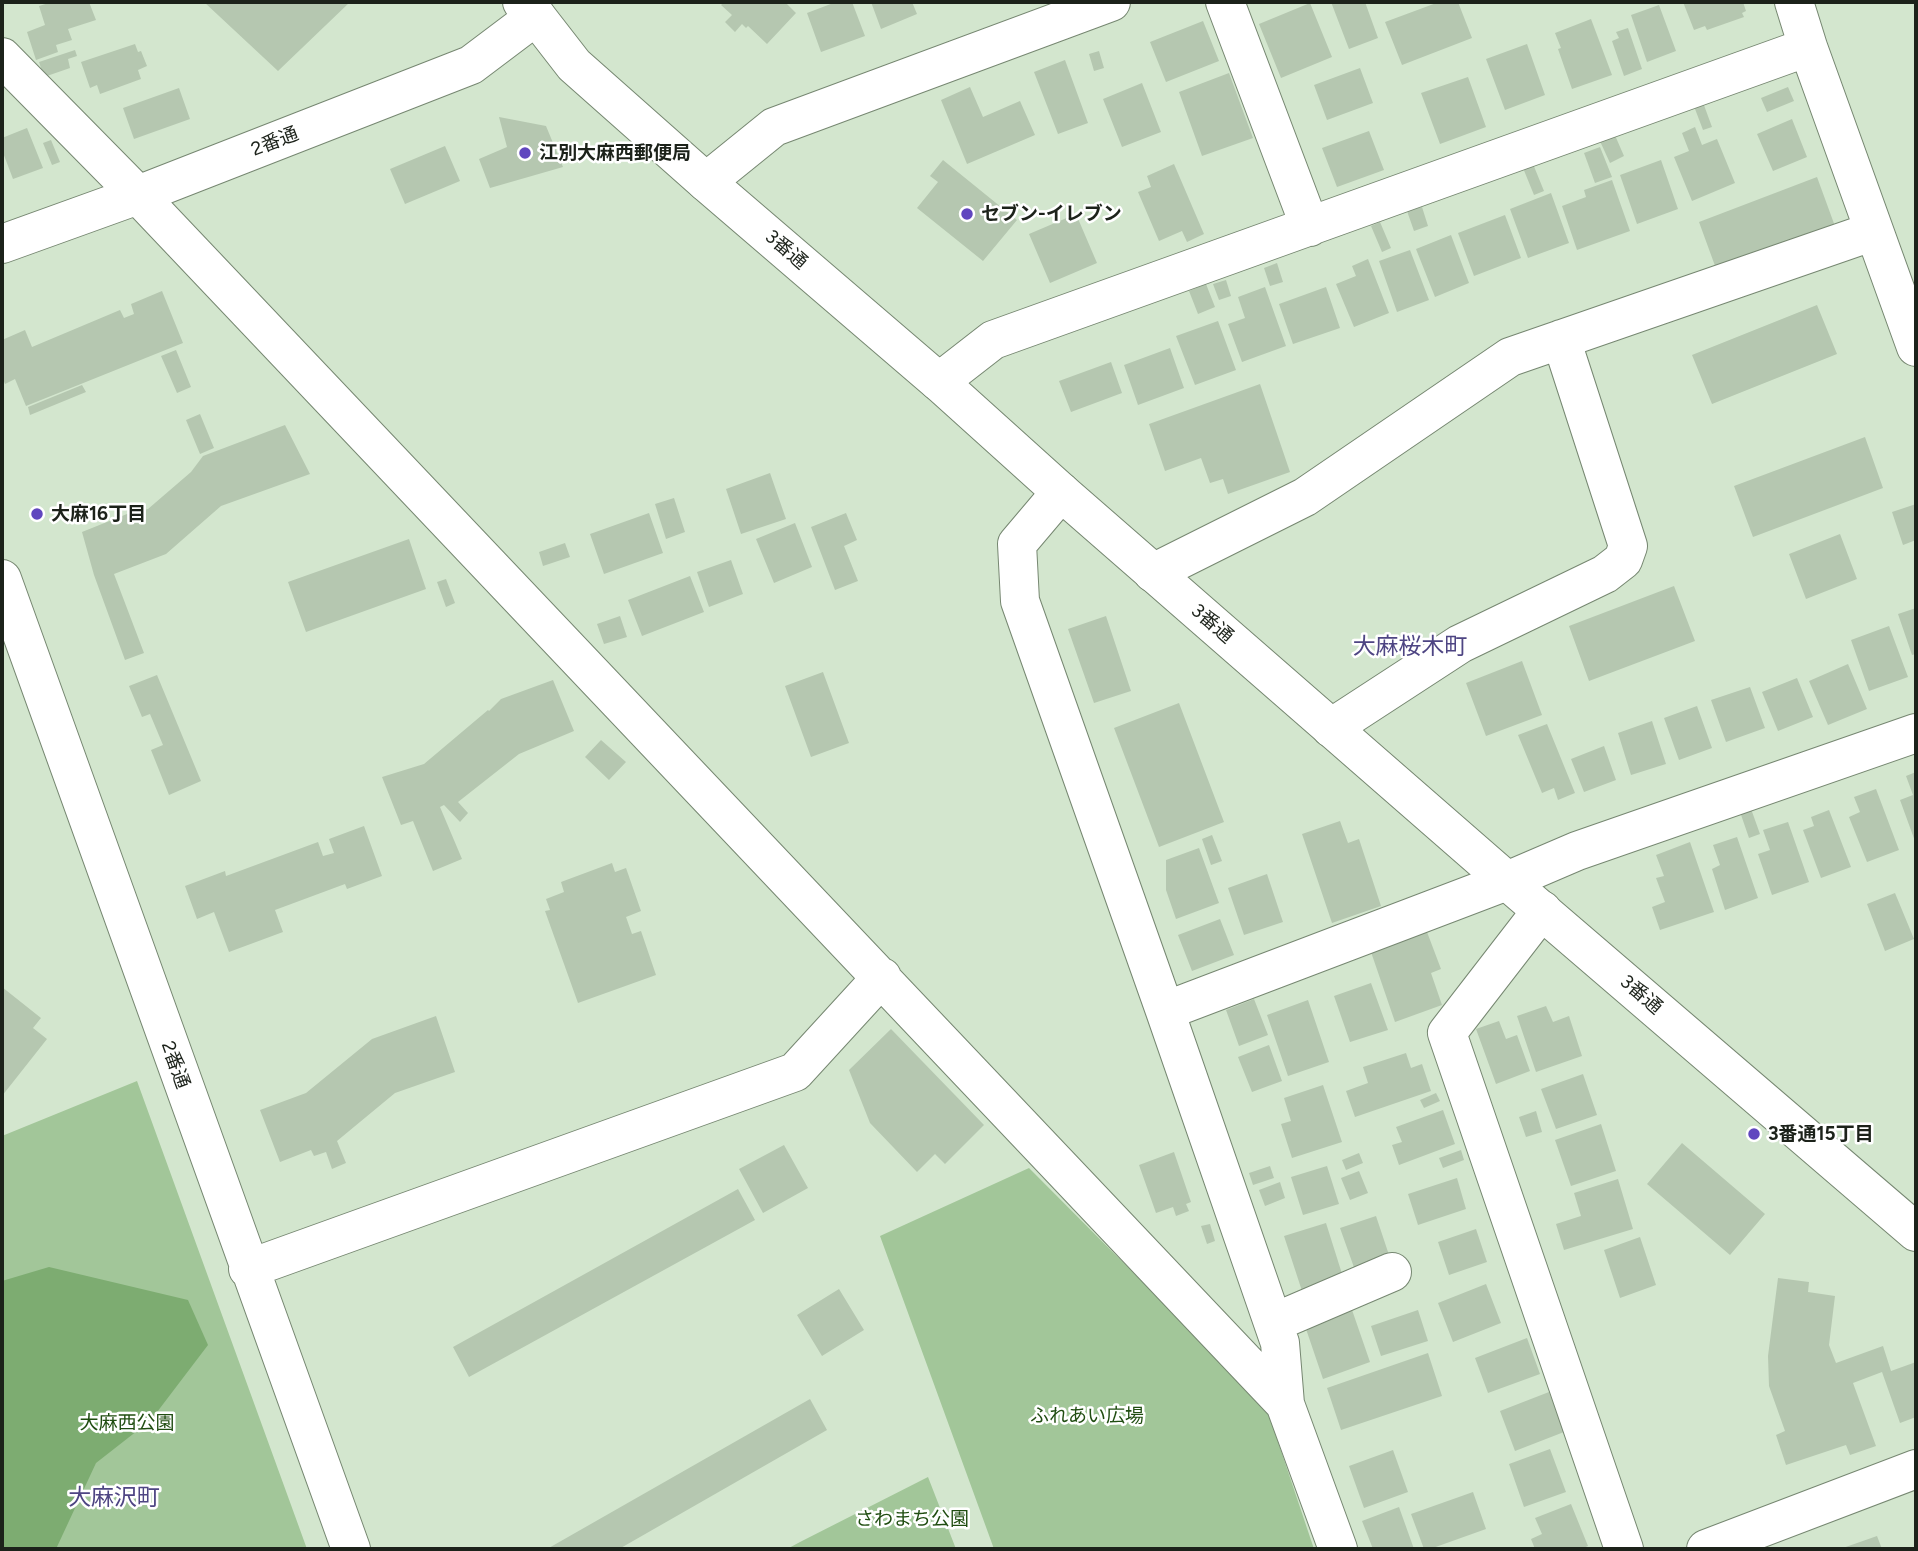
<!DOCTYPE html>
<meta charset="utf-8">
<style>
body{margin:0}
#map{position:relative;width:1918px;height:1551px;overflow:hidden;background:#d3e6ce;font-family:Figtree,sans-serif}
canvas{display:block}
.frame{position:absolute;inset:0;border:4px solid #1c221a;pointer-events:none}
</style>
<div id="map">
<canvas width="1918" height="1551"></canvas>
<div class="frame"></div>
</div>
<script>
const g = document.querySelector('canvas').getContext('2d');
g.lineJoin = 'round';
function paint(path, color) {
  g.fillStyle = color;
  g.fill(path, 'evenodd');
}
function toPath(rows) {
  const path = new Path2D();
  for (const r of rows) {
    path.moveTo(r[0], r[1]);
    for (let i = 2; i < r.length; i += 2) path.lineTo(r[i], r[i + 1]);
  }
  return path;
}
function strokePath(path, color, width, dash) {
  g.strokeStyle = color;
  g.lineWidth = width;
  g.lineCap = dash ? 'butt' : 'round';
  g.setLineDash(dash || []);
  g.stroke(path);
}
function drawText(font, color, halo, rows, align = 'center') {
  g.font = font + ' Figtree,"Noto Sans JP",sans-serif';
  g.lineWidth = 5;
  g.setLineDash([]);
  g.textBaseline = 'middle';
  g.strokeStyle = halo;
  g.fillStyle = color;
  for (const [text, x, y, turn = 0] of rows) {
    g.save();
    g.translate(x, y);
    g.rotate((+turn || 0) * Math.PI / 180);
    g.textAlign = isNaN(turn) ? turn : align;
    if (halo) g.strokeText(text, 0, 0);
    g.fillText(text, 0, 0);
    g.restore();
  }
}
const green = toPath([
 [137,1081,307,1549,2,1549,2,1136],
 [1029,1168,1266,1406,1314,1549,994,1549,880,1236],
 [928,1477,956,1549,787,1549,800,1542]
]);
const forest = toPath([
 [49,1267,188,1300,208,1345,151,1420,96,1463,56,1549,2,1549,2,1281]
]);
const building = toPath([
 [52,2,89,2,96,20,68,29,72,40,56,45,58,52,36,60,27,32,45,25,39,6],
 [204,2,350,2,278,71],
 [724,2,785,2,796,13,767,44,748,26,746,28,742,24,735,32,725,22,732,15,721,5],
 [836,2,852,2,865,36,821,52,807,13],
 [871,2,912,2,917,14,881,29],
 [1331,2,1365,2,1378,38,1349,49],
 [1439,2,1458,2,1472,38,1402,65,1385,22],
 [1683,2,1743,2,1746,11,1742,13,1744,17,1707,30,1705,26,1694,30],
 [1310,3,1332,57,1281,78,1259,24],
 [1659,5,1676,51,1647,62,1631,15],
 [1591,19,1612,75,1572,89,1558,49,1561,48,1555,33],
 [1203,21,1219,61,1166,82,1150,42],
 [1628,28,1642,69,1624,76,1612,41,1619,38,1616,32],
 [135,44,138,52,141,51,147,66,138,70,141,79,100,94,97,85,90,88,81,62],
 [1527,44,1545,95,1505,110,1486,59],
 [75,50,77,56,68,59,70,68,44,77,39,62],
 [1099,51,1104,68,1094,71,1089,54],
 [1065,60,1088,123,1058,134,1034,72],
 [1360,68,1373,103,1327,120,1314,85],
 [1229,73,1253,138,1202,156,1179,92],
 [1468,77,1486,127,1440,144,1421,93],
 [1142,83,1161,132,1122,147,1103,99],
 [970,87,983,117,1020,101,1035,135,967,164,941,100],
 [1788,87,1794,101,1767,112,1761,98],
 [179,88,190,119,134,139,123,108],
 [1701,97,1712,127,1703,130,1692,101],
 [499,117,546,126,563,167,490,188,479,159,507,147],
 [1792,119,1807,157,1773,171,1757,134],
 [1695,127,1702,145,1717,139,1735,183,1692,201,1674,157,1689,151,1682,133],
 [27,128,43,168,13,179,2,150,2,138],
 [1369,131,1384,170,1337,187,1322,148],
 [1614,133,1624,156,1610,163,1599,139],
 [51,140,60,162,52,165,43,143],
 [445,146,460,181,405,204,390,169],
 [1600,147,1612,177,1595,183,1584,153],
 [943,160,1017,220,983,261,917,208,938,182,930,176],
 [1661,160,1678,209,1637,224,1620,175],
 [1174,164,1204,234,1187,242,1182,231,1159,241,1138,192,1151,187,1147,176],
 [1533,164,1544,191,1534,195,1523,168],
 [1817,177,1836,229,1718,274,1699,222],
 [1612,180,1630,231,1577,250,1562,206,1586,197,1584,190],
 [1551,193,1569,243,1528,258,1510,209],
 [1422,207,1428,226,1414,231,1407,211],
 [1076,214,1097,263,1050,283,1029,234],
 [1505,215,1521,258,1474,276,1458,233],
 [1380,222,1391,248,1382,252,1371,226],
 [1451,235,1469,283,1435,297,1416,249],
 [1410,250,1429,300,1397,312,1379,261],
 [1368,259,1389,313,1354,327,1336,284,1356,276,1352,266],
 [1277,263,1283,282,1270,286,1264,268],
 [1226,280,1231,296,1219,300,1213,284],
 [1206,284,1215,307,1198,314,1189,291],
 [1265,287,1286,346,1242,362,1228,324,1245,318,1238,297],
 [1326,287,1340,328,1293,344,1279,304],
 [162,291,183,343,26,406,15,379,5,384,2,377,2,340,25,330,32,347,120,310,124,318,134,314,131,304],
 [1817,305,1837,354,1712,404,1692,355],
 [1218,321,1236,370,1195,385,1176,336],
 [1170,348,1184,388,1138,405,1124,365],
 [176,350,191,387,177,393,161,356],
 [1111,362,1122,393,1071,412,1059,381],
 [1260,384,1290,472,1228,494,1223,479,1210,483,1201,458,1165,471,1149,424],
 [82,385,86,392,30,415,28,407],
 [200,414,214,448,200,454,186,420],
 [285,425,310,474,221,506,166,554,114,574,144,653,125,660,94,575,82,532,127,514,148,509,191,472,203,456],
 [1865,437,1883,488,1753,537,1734,486],
 [770,473,786,519,741,534,726,489],
 [674,498,685,532,666,539,655,504],
 [1916,504,1916,540,1903,545,1892,512],
 [649,513,663,553,604,574,590,534],
 [846,513,857,540,844,546,858,581,835,590,811,527],
 [795,523,812,567,774,583,756,539],
 [1840,534,1857,579,1806,599,1789,554],
 [409,539,426,589,306,632,288,582],
 [565,543,570,557,543,566,539,552],
 [731,560,743,594,709,607,697,572],
 [690,576,704,612,642,636,628,600],
 [446,579,455,603,446,607,437,582],
 [1674,586,1695,641,1589,681,1569,626],
 [1916,608,1916,654,1912,655,1898,614],
 [620,616,627,637,604,644,597,624],
 [1106,616,1131,691,1094,703,1068,629],
 [1889,626,1908,677,1869,691,1851,640],
 [1522,661,1542,715,1486,736,1466,683],
 [1848,664,1867,709,1828,725,1809,681],
 [823,672,849,743,811,757,785,686],
 [157,675,201,781,169,795,151,750,163,745,150,714,142,717,129,686],
 [1797,678,1813,717,1778,731,1762,692],
 [553,680,574,731,519,754,458,802,468,813,460,822,444,805,440,807,462,859,433,871,413,821,401,825,382,777,424,764,488,710,489,711,501,699],
 [1750,687,1765,728,1726,742,1711,700],
 [1179,703,1224,822,1159,847,1114,728],
 [1697,706,1712,748,1679,760,1664,718],
 [1652,721,1666,764,1631,775,1618,733],
 [1547,724,1575,793,1558,800,1554,788,1542,793,1518,735],
 [601,740,626,762,609,780,585,757],
 [1604,746,1616,780,1584,792,1571,759],
 [1916,772,1916,844,1900,800,1913,795,1906,776],
 [1876,789,1899,850,1867,862,1849,817,1860,812,1854,797],
 [1750,806,1760,834,1749,838,1739,809],
 [1829,810,1851,867,1821,878,1803,830,1814,826,1811,817],
 [1340,821,1348,843,1359,839,1381,906,1332,923,1302,834],
 [1788,822,1809,882,1772,895,1758,854,1770,850,1763,830],
 [364,826,382,876,347,889,345,884,275,910,283,932,229,952,214,912,197,919,185,886,225,871,226,876,318,842,323,856,334,853,329,839],
 [1212,835,1222,861,1211,865,1202,839],
 [1737,837,1758,898,1725,910,1712,869,1720,865,1713,845],
 [1690,842,1714,912,1660,930,1652,907,1665,902,1656,878,1664,876,1656,855],
 [1199,848,1219,903,1176,919,1166,890,1166,860],
 [612,863,615,872,626,868,641,911,626,917,632,934,641,931,656,975,578,1003,545,911,550,910,546,899,564,892,561,882],
 [1267,874,1283,922,1244,935,1228,888],
 [1895,893,1914,939,1885,951,1867,904],
 [1220,919,1234,955,1192,971,1178,935],
 [1427,932,1441,969,1431,973,1442,1005,1395,1022,1371,952],
 [1371,983,1388,1030,1350,1042,1334,996],
 [2,987,41,1018,33,1028,47,1039,2,1096],
 [1254,999,1268,1035,1239,1046,1226,1010],
 [1308,1000,1329,1062,1288,1076,1267,1015],
 [1546,1006,1553,1022,1569,1016,1582,1056,1536,1072,1517,1016],
 [436,1016,455,1072,395,1093,337,1141,346,1163,332,1169,326,1152,314,1156,311,1150,280,1162,260,1110,306,1093,372,1039],
 [1499,1021,1506,1039,1517,1035,1530,1071,1496,1084,1476,1029],
 [891,1029,984,1125,945,1164,935,1154,917,1172,870,1123,849,1070],
 [1269,1045,1282,1081,1252,1092,1238,1057],
 [1406,1053,1411,1068,1422,1064,1431,1091,1355,1117,1346,1091,1368,1083,1363,1067],
 [1583,1074,1597,1115,1556,1129,1541,1089],
 [1323,1085,1342,1142,1292,1158,1281,1124,1291,1121,1284,1098],
 [1436,1093,1440,1101,1424,1108,1420,1100],
 [1443,1110,1455,1144,1399,1165,1392,1145,1402,1142,1396,1127],
 [1536,1111,1542,1132,1526,1137,1519,1117],
 [1601,1124,1616,1171,1571,1186,1555,1140],
 [1682,1143,1765,1214,1730,1255,1647,1184],
 [784,1145,808,1188,763,1213,739,1169],
 [1461,1150,1464,1160,1443,1168,1439,1158],
 [1174,1152,1191,1202,1186,1204,1189,1211,1176,1216,1173,1207,1156,1213,1139,1165],
 [1359,1153,1363,1163,1346,1170,1342,1160],
 [1270,1166,1274,1178,1253,1185,1249,1173],
 [1327,1166,1339,1204,1303,1215,1291,1177],
 [1359,1171,1368,1193,1350,1200,1341,1178],
 [1457,1178,1466,1209,1418,1225,1408,1194],
 [1618,1179,1633,1229,1564,1250,1556,1224,1581,1216,1574,1193],
 [1280,1182,1285,1198,1265,1206,1259,1190],
 [738,1189,755,1220,469,1377,453,1347],
 [1376,1216,1391,1261,1356,1273,1340,1228],
 [1326,1223,1343,1277,1302,1291,1284,1236],
 [1210,1224,1215,1241,1207,1244,1201,1226],
 [1476,1229,1487,1262,1449,1275,1438,1242],
 [1640,1237,1656,1285,1620,1298,1604,1250],
 [1778,1278,1809,1282,1808,1292,1835,1296,1829,1345,1836,1363,1883,1346,1891,1371,1916,1362,1916,1417,1900,1423,1882,1372,1853,1383,1876,1446,1850,1455,1846,1445,1786,1465,1776,1435,1785,1431,1769,1386,1768,1356],
 [1486,1284,1501,1323,1453,1342,1438,1303],
 [839,1289,864,1330,822,1356,797,1315],
 [1351,1307,1370,1362,1323,1379,1304,1323],
 [1418,1310,1428,1341,1381,1356,1371,1326],
 [1527,1338,1540,1374,1488,1393,1475,1358],
 [1428,1353,1442,1396,1341,1430,1327,1388],
 [1549,1392,1564,1432,1515,1451,1500,1411],
 [810,1399,827,1430,619,1549,547,1549],
 [1550,1449,1566,1492,1524,1507,1509,1464],
 [1393,1450,1408,1492,1364,1508,1349,1466],
 [1473,1492,1486,1529,1430,1549,1424,1549,1411,1514],
 [1571,1504,1588,1546,1581,1549,1535,1549,1531,1539,1542,1534,1535,1518],
 [1399,1507,1414,1549,1373,1549,1362,1521],
 [1877,1536,1882,1549,1840,1549]
]);
const minor = toPath([
 [1225,2,1310,227],
 [1794,2,1808,47,1916,347],
 [2,57,138,195,1285,1404,1338,1549],
 [706,182,774,127,1111,2],
 [2,244,138,195,471,65,536,16],
 [939,382,993,340,1808,47],
 [1061,492,1017,544,1020,601,1165,1011,1280,1343,1285,1404],
 [1153,573,1305,497,1510,357,1874,231],
 [2,579,351,1549],
 [1331,728,1460,644,1605,574,1623,560,1628,546,1561,339],
 [1542,910,1447,1033,1624,1549],
 [1165,1011,1507,881,1577,851,1916,733],
 [248,1269,795,1072,882,977],
 [1273,1323,1392,1272],
 [1706,1549,1916,1469]
]);
const major = toPath([
 [522,2,536,16,574,65,706,182,939,382,1061,492,1507,881,1916,1232]
]);
const markers = [
 [525,153,7,"#6046bf"],
 [967,214,7,"#6046bf"],
 [37,514,7,"#6046bf"],
 [1754,1134,7,"#6046bf"]
];
const streetNames = [
 ["2番通",275,142,-21],
 ["3番通",786,250,41],
 ["3番通",1212,624,41],
 ["3番通",1641,995,41],
 ["2番通",175,1065,70]
];
const poiNames = [
 ["江別大麻西郵便局",539,153],
 ["セブン-イレブン",981,214],
 ["大麻16丁目",51,514],
 ["3番通15丁目",1768,1134]
];
const parkNames = [
 ["ふれあい広場",1087,1416],
 ["大麻西公園",127,1423],
 ["さわまち公園",912,1519]
];
const quarterNames = [
 ["大麻桜木町",1410,647],
 ["大麻沢町",114,1498]
];
paint(green, '#a2c699');
paint(forest, '#7dac71');
paint(building, '#b5c7b0');
strokePath(minor, '#768771', 40);
strokePath(major, '#768771', 40);
strokePath(minor, '#fff', 38);
strokePath(major, '#fff', 38);
for (const [x, y, r, color] of markers) {
  const dot = new Path2D();
  dot.arc(x, y, r, 0, 2 * Math.PI);
  g.fillStyle = color;
  g.fill(dot);
  strokePath(dot, '#fff', 2.5);
}
drawText('19px', '#1c221a', '#fff', streetNames);
drawText('bold 19px', '#1c221a', '#fff', poiNames, 'left');
drawText('19px', '#204d11', '#fff', parkNames);
drawText('23px', '#4e4583', '#fff', quarterNames);
</script>
